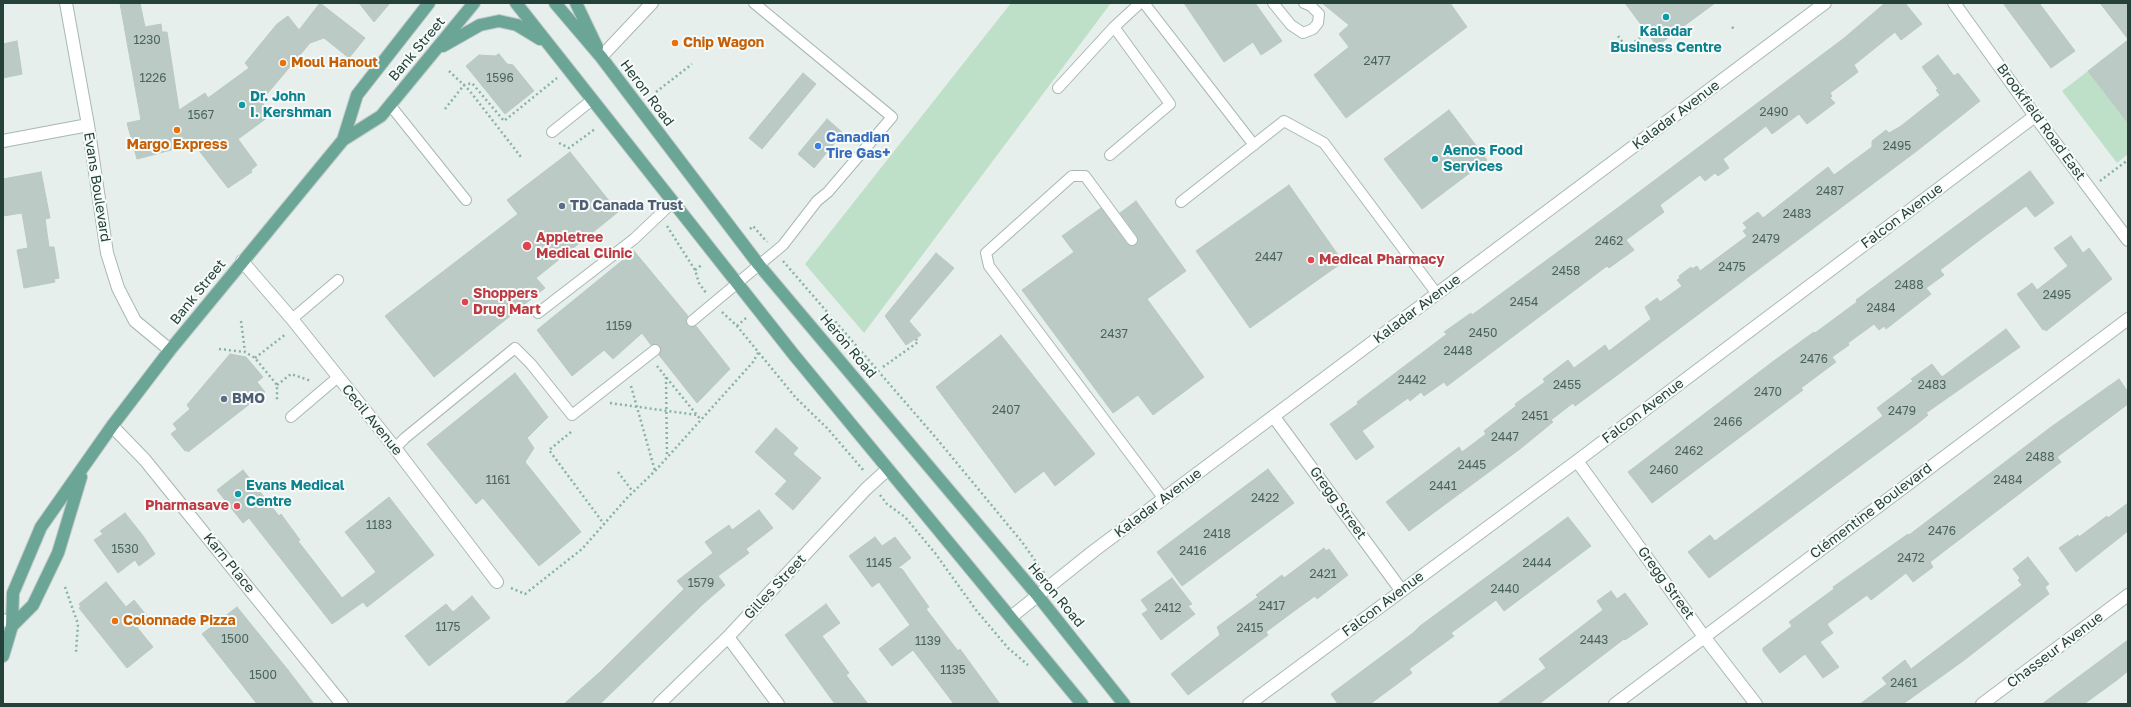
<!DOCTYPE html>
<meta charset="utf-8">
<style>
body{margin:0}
#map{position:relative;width:2131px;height:707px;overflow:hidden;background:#e6efeb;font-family:"Golos Text",sans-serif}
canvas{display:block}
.frame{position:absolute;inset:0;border:4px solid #24423a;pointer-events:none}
</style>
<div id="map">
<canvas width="2131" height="707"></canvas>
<div class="frame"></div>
</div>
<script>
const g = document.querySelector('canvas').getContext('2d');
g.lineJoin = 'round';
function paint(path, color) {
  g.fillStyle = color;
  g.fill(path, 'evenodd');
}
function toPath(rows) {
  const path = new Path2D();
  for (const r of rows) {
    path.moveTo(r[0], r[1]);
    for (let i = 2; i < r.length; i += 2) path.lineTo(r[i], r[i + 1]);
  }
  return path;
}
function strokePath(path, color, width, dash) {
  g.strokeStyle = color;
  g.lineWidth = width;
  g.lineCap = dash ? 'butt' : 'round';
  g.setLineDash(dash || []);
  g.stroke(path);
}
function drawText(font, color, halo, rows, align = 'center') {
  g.font = font + ' "Golos Text",sans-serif';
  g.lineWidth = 4;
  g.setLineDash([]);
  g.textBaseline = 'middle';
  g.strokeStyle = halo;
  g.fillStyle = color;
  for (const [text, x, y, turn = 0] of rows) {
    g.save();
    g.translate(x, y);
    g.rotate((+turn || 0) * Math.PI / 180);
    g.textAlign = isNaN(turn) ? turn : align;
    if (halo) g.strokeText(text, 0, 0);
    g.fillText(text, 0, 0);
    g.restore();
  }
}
const green = toPath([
 [1011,3,1111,3,864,333,805,264],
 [2088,71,2128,123,2128,154,2117,163,2062,91]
]);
const building = toPath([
 [120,3,140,3,145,27,161,24,162,32,167,32,179,110,205,93,208,98,249,68,245,63,277,24,288,16,299,30,320,3,365,38,349,58,324,38,310,43,261,101,271,115,238,139,257,165,251,170,252,172,228,188,194,144,137,159,127,123,141,120,120,3],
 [359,3,390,3,374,22,359,3],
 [1184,3,1255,3,1282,41,1261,55,1253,42,1224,62,1184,3],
 [1322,3,1450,3,1467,27,1346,118,1314,75,1349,47,1339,34,1349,25,1322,3],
 [1625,3,1715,3,1657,46,1625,3],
 [1885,3,1905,3,1922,24,1901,40,1895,32,1854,65,1858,72,1830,93,1832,96,1830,98,1835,103,1807,124,1799,114,1772,134,1766,126,1723,159,1729,168,1718,176,1715,173,1705,181,1700,175,1660,205,1664,212,1626,240,1634,250,1609,268,1607,266,1447,386,1444,382,1424,396,1421,392,1410,401,1408,398,1362,431,1374,447,1356,460,1330,424,1358,404,1357,402,1447,334,1444,332,1471,313,1472,315,1619,207,1843,39,1885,3],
 [2003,3,2039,3,2075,51,2051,68,2003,3],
 [2100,3,2128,3,2128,39,2100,3],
 [2128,40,2128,123,2088,71,2128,40],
 [17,41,22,74,3,78,3,44,17,41],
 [499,54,507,64,513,65,534,91,505,114,466,66,479,55,495,56,499,54],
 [1938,55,1954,76,1958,73,1980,101,1918,150,1616,376,1575,406,1573,403,1551,420,1553,422,1520,449,1409,531,1386,502,1459,447,1462,452,1486,434,1484,431,1516,406,1515,404,1545,382,1543,379,1568,360,1574,368,1605,345,1609,351,1651,319,1645,307,1657,298,1660,302,1682,286,1677,280,1680,278,1679,276,1691,267,1692,269,1697,266,1700,271,1747,236,1743,231,1747,228,1743,223,1758,212,1763,218,1828,167,1834,175,1872,147,1872,141,1886,130,1889,133,1901,126,1940,95,1936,90,1938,89,1922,67,1938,55],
 [803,73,816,84,762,149,749,138,803,73],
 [1449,110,1487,160,1422,209,1384,159,1449,110],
 [827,119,843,133,814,168,798,154,827,119],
 [570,152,618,212,536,278,545,288,434,377,385,316,518,214,507,200,570,152],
 [2030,171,2054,203,2035,217,2026,206,1985,236,1940,270,1944,275,1926,288,1931,294,1886,329,1884,326,1879,330,1874,324,1848,343,1849,345,1832,357,1836,362,1801,388,1803,390,1652,503,1628,472,1775,360,1814,332,1815,333,1857,302,1856,300,2030,171],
 [41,172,50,218,45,219,49,247,54,247,59,278,54,279,55,282,24,288,17,250,28,248,22,213,3,216,3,179,41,172],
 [1289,185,1343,262,1250,328,1196,251,1289,185],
 [1136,201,1186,271,1147,299,1204,377,1153,415,1138,395,1113,413,1022,290,1074,252,1062,236,1101,208,1127,244,1132,246,1136,245,1138,242,1137,236,1120,213,1136,201],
 [2071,236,2083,253,2089,248,2112,279,2046,331,2045,329,2043,330,2017,294,2032,283,2037,290,2068,266,2054,248,2071,236],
 [634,251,688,316,686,319,687,325,690,327,696,326,730,369,697,403,659,355,661,349,660,346,654,344,651,345,642,333,613,359,604,350,572,376,537,330,634,251],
 [936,253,954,268,909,321,921,335,906,345,885,316,936,253],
 [2006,329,2020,347,1926,413,1928,415,1917,424,1709,578,1688,552,1710,535,1715,541,1883,416,1877,408,1913,381,1911,379,1932,364,1942,377,2006,329],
 [1001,335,1095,454,1055,486,1044,471,1015,493,936,387,1001,335],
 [230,354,246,357,263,377,257,382,265,392,188,452,187,450,185,451,171,434,177,429,173,424,190,409,187,405,230,354],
 [515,373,548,417,527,438,534,448,525,462,581,532,539,566,483,498,476,504,427,444,515,373],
 [2119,379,2128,392,2128,404,2057,457,2061,462,1930,562,1933,567,1913,582,1906,573,1871,600,1867,595,1827,624,1833,633,1820,642,1839,667,1823,678,1805,654,1780,673,1763,651,1763,648,1792,626,1789,622,1834,589,1833,587,1908,534,1909,535,2051,427,2119,379],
 [776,428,798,448,793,454,821,478,793,510,775,494,787,481,755,452,776,428],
 [1268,469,1294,503,1182,586,1157,552,1268,469],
 [243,470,279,516,281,514,300,540,298,541,342,598,376,572,345,532,389,497,434,555,367,607,363,602,332,624,249,518,243,523,217,490,243,470],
 [2128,503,2128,531,2076,572,2059,548,2078,535,2079,537,2107,516,2108,518,2128,503],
 [759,510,773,528,746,549,749,553,718,576,725,585,702,605,600,704,564,704,601,671,684,589,677,581,713,553,705,542,729,525,732,530,759,510],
 [125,513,144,537,155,554,139,566,135,560,118,573,94,540,103,534,100,531,125,513],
 [1568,517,1591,546,1504,611,1496,600,1451,633,1454,636,1409,669,1412,673,1370,704,1338,704,1331,694,1413,633,1420,626,1568,517],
 [875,537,882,546,895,537,911,558,898,568,902,569,929,607,926,609,958,651,960,649,1000,704,954,704,913,650,892,666,879,649,910,625,879,582,872,587,849,556,875,537],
 [1324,548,1326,551,1329,549,1348,575,1317,599,1315,596,1290,614,1266,632,1268,635,1188,695,1171,674,1220,635,1217,627,1258,597,1256,595,1282,575,1284,578,1324,548],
 [2028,557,2049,584,2045,587,2049,594,1963,661,1903,704,1860,704,1887,684,1882,678,1905,660,1911,669,2022,585,2018,580,2020,578,2013,569,2028,557],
 [1172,578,1192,604,1188,606,1195,614,1161,640,1142,614,1148,610,1141,600,1172,578],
 [106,582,126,607,134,600,147,616,136,626,153,647,127,668,79,608,81,607,79,604,106,582],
 [1611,591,1617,599,1625,593,1648,624,1625,640,1624,639,1539,704,1497,704,1546,668,1539,659,1603,610,1597,601,1611,591],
 [472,596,490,618,429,666,405,636,446,604,453,612,472,596],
 [826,604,840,623,822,636,849,673,846,675,868,704,835,704,785,635,826,604],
 [237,607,288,670,314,704,257,704,243,686,202,634,237,607],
 [2128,640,2128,671,2117,680,2084,704,2042,704,2128,640]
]);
const path = toPath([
 [1732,27,1735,30],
 [1618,36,1627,48,1647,32],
 [449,71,469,90,521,157],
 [656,92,692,64],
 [445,109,464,85,472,83,504,121,557,78],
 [559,143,569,148,595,129],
 [2100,181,2128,160],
 [667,226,695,270,699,283,706,293],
 [750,229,753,226,767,242],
 [783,261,937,439,1022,542,1044,573],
 [695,270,703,264],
 [722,312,737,326,796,398,828,429,864,471],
 [241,321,245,352,255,358,277,385,277,401],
 [737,326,746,318],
 [219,349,245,352],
 [255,358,286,334],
 [657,366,701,420],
 [883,367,918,342,916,339],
 [666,377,667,457],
 [277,385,291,374,311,381],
 [631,386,655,471],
 [610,403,697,415],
 [571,432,549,450,604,524],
 [618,472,633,492],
 [880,495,887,504,905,517,935,553,976,610,1008,648,1028,665],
 [65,587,78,624,76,652],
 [511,588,525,594,582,549,627,498,655,471,753,362,759,351],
 [1062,596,1074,611,1077,620]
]);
const service = toPath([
 [1144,3,1254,145],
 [1273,3,1291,25,1303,33,1313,29,1318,23,1319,14,1311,6,1304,3],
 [1058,88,1114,27],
 [390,105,466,200],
 [552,132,592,100],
 [1110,155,1170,104,1114,27,1140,3],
 [1181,202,1284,121,1324,143,1437,294],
 [1132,240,1085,176,1072,176,986,253,989,266,1164,499],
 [538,313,634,239,673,202],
 [292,319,338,280],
 [692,321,783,245,817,201,828,192,892,117,754,3],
 [291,417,338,377],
 [395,448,405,438,515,348,531,364,572,415,655,350],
 [3,619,12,626]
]);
const minor = toPath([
 [66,3,88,125,107,253,118,288,135,321,170,350],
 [1954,3,2035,116,2128,240],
 [601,57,652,3],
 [3,141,88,125],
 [242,261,292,319,395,448,497,582],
 [1274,417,1401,590],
 [112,426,145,460,342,704],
 [1577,461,1705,638,1756,704],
 [1011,617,1095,550,1825,3],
 [728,637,778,704],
 [659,704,728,637,866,489,888,469],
 [1249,704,1577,461,2035,116],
 [1615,704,2128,319],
 [1982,704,2128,595]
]);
const primary = toPath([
 [516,3,794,355,1082,704],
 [555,3,601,57,759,265,1038,596,1124,704],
 [576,3,597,47],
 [443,46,480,25,499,21,517,25,540,39],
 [343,140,357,95,429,3],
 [12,626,33,605,58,553,81,477],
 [3,656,12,626,13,593,41,527,112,426,170,350,343,140,381,116,474,3]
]);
const markers = [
 [1666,17,4,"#0f9aa8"],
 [675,43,4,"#e8710a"],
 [283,63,4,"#e8710a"],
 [242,105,4,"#0f9aa8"],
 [177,130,4,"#e8710a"],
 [818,146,4,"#3f7fe0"],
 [1435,159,4,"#0f9aa8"],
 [562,206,4,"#5c6f8a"],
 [527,246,5,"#e0444e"],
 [1311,260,4,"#e0444e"],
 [465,302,4,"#e0444e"],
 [224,399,4,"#5c6f8a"],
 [238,494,4,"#0f9aa8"],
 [237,506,4,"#e0444e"],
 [115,621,4,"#e8710a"]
];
const numberNames = [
 ["1230",147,40],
 ["2477",1377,61],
 ["1226",153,78],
 ["1596",500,78],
 ["2490",1774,112],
 ["1567",201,115],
 ["2495",1897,146],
 ["2487",1830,191],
 ["2483",1797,214],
 ["2479",1766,239],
 ["2462",1609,241],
 ["2447",1269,257],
 ["2475",1732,267],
 ["2458",1566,271],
 ["2488",1909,285],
 ["2495",2057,295],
 ["2454",1524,302],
 ["2484",1881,308],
 ["1159",619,326],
 ["2450",1483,333],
 ["2437",1114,334],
 ["2448",1458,351],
 ["2476",1814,359],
 ["2442",1412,380],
 ["2455",1567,385],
 ["2483",1932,385],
 ["2470",1768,392],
 ["2407",1006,410],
 ["2479",1902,411],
 ["2451",1535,416],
 ["2466",1728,422],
 ["2447",1505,437],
 ["2462",1689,451],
 ["2488",2040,457],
 ["2445",1472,465],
 ["2460",1664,470],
 ["1161",498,480],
 ["2484",2008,480],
 ["2441",1443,486],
 ["2422",1265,498],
 ["1183",379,525],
 ["2476",1942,531],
 ["2418",1217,534],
 ["1530",125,549],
 ["2416",1193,551],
 ["2472",1911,558],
 ["1145",879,563],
 ["2444",1537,563],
 ["2421",1323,574],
 ["1579",701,583],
 ["2440",1505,589],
 ["2417",1272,606],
 ["2412",1168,608],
 ["1175",448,627],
 ["2415",1250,628],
 ["1500",235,639],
 ["2443",1594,640],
 ["1139",928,641],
 ["1135",953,670],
 ["1500",263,675],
 ["2461",1904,683]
];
const cultureNames = [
 ["Kaladar",1666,32,"center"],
 ["Business Centre",1666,48,"center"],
 ["Dr. John",250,97],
 ["I. Kershman",250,113],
 ["Aenos Food",1443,151],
 ["Services",1443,167],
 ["Evans Medical",246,486],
 ["Centre",246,502]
];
const foodNames = [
 ["Chip Wagon",683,43],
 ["Moul Hanout",291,63],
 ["Margo Express",177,145,"center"],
 ["Colonnade Pizza",123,621]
];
const streetNames = [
 ["Bank Street",417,49,-50],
 ["Heron Road",647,93,53],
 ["Kaladar Avenue",1676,115,-37],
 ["Brookfield Road East",2041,122,54],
 ["Evans Boulevard",97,187,81],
 ["Falcon Avenue",1902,216,-37],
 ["Bank Street",198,292,-51],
 ["Kaladar Avenue",1417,309,-37],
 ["Heron Road",848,346,50],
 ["Falcon Avenue",1643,411,-37],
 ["Cecil Avenue",372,420,51],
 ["Kaladar Avenue",1158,503,-37],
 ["Gregg Street",1338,503,54],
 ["Clémentine Boulevard",1871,511,-37],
 ["Karn Place",229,563,51],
 ["Gregg Street",1666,583,54],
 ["Gilles Street",775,587,-47],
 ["Heron Road",1056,595,50],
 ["Falcon Avenue",1383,604,-37],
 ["Chasseur Avenue",2055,650,-37]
];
const shopNames = [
 ["Canadian",826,138],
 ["Tire Gas+",826,154]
];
const serviceNames = [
 ["TD Canada Trust",570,206],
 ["BMO",232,399]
];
const healthNames = [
 ["Appletree",536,238],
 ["Medical Clinic",536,254],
 ["Medical Pharmacy",1319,260],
 ["Shoppers",473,294],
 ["Drug Mart",473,310],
 ["Pharmasave",229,506,"right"]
];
paint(green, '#bfe0c8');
paint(building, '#bbcac4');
strokePath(building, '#b8c9c2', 1);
strokePath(service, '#a8b8b2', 12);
strokePath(minor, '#a8b8b2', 14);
strokePath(primary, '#c2cac8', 14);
strokePath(path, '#86b3a5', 2.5, [2, 3]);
strokePath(service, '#fff', 10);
strokePath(minor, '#fff', 12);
strokePath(primary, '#6aa596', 12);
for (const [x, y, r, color] of markers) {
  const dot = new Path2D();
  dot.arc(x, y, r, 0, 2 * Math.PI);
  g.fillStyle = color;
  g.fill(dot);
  strokePath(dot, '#f7fbf9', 1.5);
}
drawText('12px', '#4a645c', null, numberNames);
drawText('bold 14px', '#0d838f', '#f7fbf9', cultureNames, 'left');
drawText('bold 14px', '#c56008', '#f7fbf9', foodNames, 'left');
drawText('14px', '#24423a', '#f7fbf9', streetNames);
drawText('bold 14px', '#366cbe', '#f7fbf9', shopNames, 'left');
drawText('bold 14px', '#4e5e75', '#f7fbf9', serviceNames, 'left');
drawText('bold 14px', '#be3a42', '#f7fbf9', healthNames, 'left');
</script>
